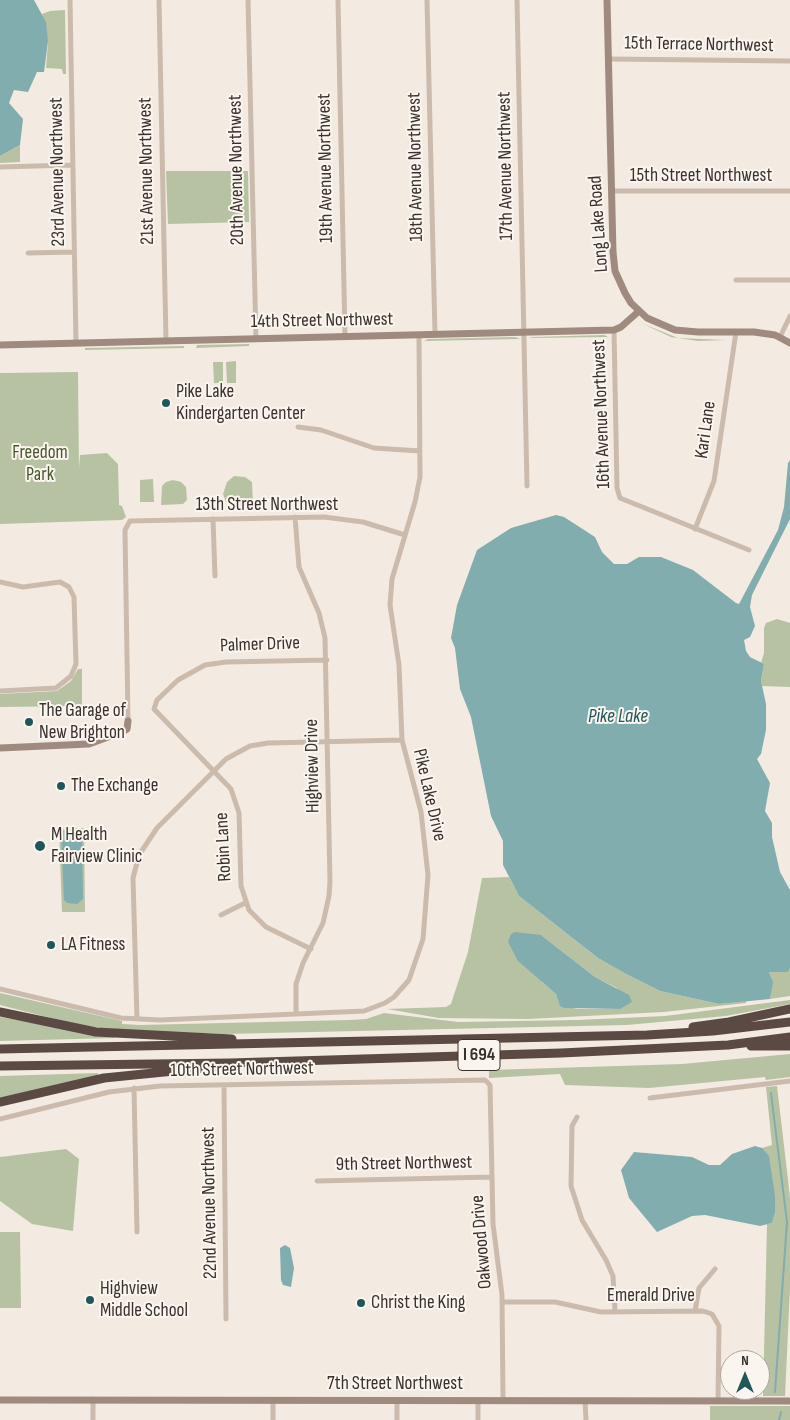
<!DOCTYPE html>
<style>
body{margin:0}
#map{position:relative;width:790px;height:1420px;overflow:hidden;background:#f3ebe2;font-family:"Sofia Sans Condensed",sans-serif}
canvas{display:block}
.north{position:absolute;left:720px;top:1350px;width:50px;height:50px;box-sizing:border-box;background:#faf5ee;border:1px solid #ada6a0;border-radius:50%;rotate:0deg;font-size:14px;font-weight:700;line-height:20px;text-align:center;color:#3a302c}
.north::after{content:'';display:block;margin:auto;width:18px;height:22px;background:#22575a;clip-path:polygon(50% 0,100% 100%,50% 72%,0 100%)}
</style>
<div id="map">
<canvas width="790" height="1420"></canvas>
<div class="north">N</div>
</div>
<script>
const g = document.querySelector('canvas').getContext('2d');
g.lineJoin = 'round';
function paint(path, color) {
  g.fillStyle = color;
  g.fill(path, 'evenodd');
}
function toPath(rows) {
  const path = new Path2D();
  for (const r of rows) {
    path.moveTo(r[0], r[1]);
    for (let i = 2; i < r.length; i += 2) path.lineTo(r[i], r[i + 1]);
  }
  return path;
}
function strokePath(path, color, width, dash) {
  g.strokeStyle = color;
  g.lineWidth = width;
  g.lineCap = dash ? 'butt' : 'round';
  g.setLineDash(dash || []);
  g.stroke(path);
}
function drawText(font, color, halo, rows, align = 'center') {
  g.font = font + ' "Sofia Sans Condensed",sans-serif';
  g.lineWidth = 4;
  g.setLineDash([]);
  g.textBaseline = 'middle';
  g.strokeStyle = halo;
  g.fillStyle = color;
  for (const [text, x, y, turn = 0] of rows) {
    g.save();
    g.translate(x, y);
    g.rotate((+turn || 0) * Math.PI / 180);
    g.textAlign = isNaN(turn) ? turn : align;
    if (halo) g.strokeText(text, 0, 0);
    g.fillText(text, 0, 0);
    g.restore();
  }
}
const green = toPath([
 [65,10,66,74,63,74,62,69,46,68,48,42,42,14,50,11],
 [20,145,20,162,0,163,0,156],
 [248,171,249,222,168,224,166,171],
 [641,323,678,338,726,340,698,341,671,337],
 [604,335,608,337,529,338,533,337],
 [515,337,520,339,424,341,428,339],
 [249,344,249,346,196,348,197,345],
 [184,346,184,348,85,350,85,348],
 [236,361,236,383,227,383,226,362],
 [213,362,223,362,223,383,214,383],
 [78,372,79,469,80,455,107,453,118,464,119,505,122,506,126,517,122,520,0,524,0,373],
 [234,476,245,477,252,482,253,505,235,506,226,502,223,494,227,482],
 [153,479,154,502,140,502,140,480],
 [173,480,181,482,186,487,187,500,183,504,161,505,162,486,166,482],
 [777,619,790,623,790,687,762,686,761,681,764,664,761,663,764,653,764,628,766,623],
 [78,669,82,669,82,706,0,707,0,694,57,691,71,681],
 [84,828,85,912,62,912,59,829],
 [509,877,519,896,598,958,626,974,660,991,719,1004,746,1001,746,1003,664,1012,528,1019,439,1018,387,1009,446,1007,451,1004,468,952,482,878],
 [541,935,595,977,617,988,620,1009,577,1009,560,1005,556,994,542,982],
 [790,968,790,996,770,999,772,980,769,972,788,972],
 [0,993,122,1021,122,1024,140,1025,350,1020,366,1019,384,1013,458,1022,577,1020,665,1016,790,1000,790,1004,726,1016,627,1025,223,1034,112,1030,74,1024,0,1005],
 [0,1017,115,1036,115,1038,0,1041],
 [790,1054,790,1077,766,1080,765,1077,649,1088,565,1085,560,1074,489,1078,489,1070,682,1064],
 [98,1073,98,1076,0,1098,0,1076],
 [777,1086,790,1197,790,1289,785,1396,763,1396,767,1224,772,1223,775,1213,775,1196,762,1148,772,1145,766,1087],
 [66,1149,79,1159,73,1231,32,1224,0,1201,0,1157],
 [0,1232,20,1232,21,1308,0,1308],
 [710,1406,790,1406,790,1420,710,1420]
]);
const water = toPath([
 [0,0,34,0,46,22,48,41,44,72,37,72,28,92,14,90,9,103,23,119,20,145,0,156],
 [790,460,790,519,752,595,750,607,755,626,750,637,744,640,746,651,750,657,764,664,761,681,766,704,766,730,761,754,757,759,770,783,765,811,772,823,772,837,780,872,790,890,790,968,788,972,769,972,773,982,770,999,719,1004,660,991,626,974,598,958,519,896,503,865,503,841,491,816,471,717,460,689,455,648,451,638,457,605,477,550,511,528,556,515,564,517,595,537,602,552,614,564,627,564,639,557,661,557,693,570,736,603,739,604,778,530,784,507,788,463],
 [61,831,82,831,83,899,77,904,67,903,64,900],
 [515,932,541,935,595,977,629,995,632,1002,620,1009,564,1008,560,1006,556,994,518,961,508,942,511,934],
 [755,1146,762,1148,769,1156,775,1196,775,1213,772,1223,760,1226,705,1215,692,1216,657,1232,629,1198,621,1170,634,1152,692,1157,709,1165,720,1165,732,1154],
 [285,1245,290,1248,294,1268,291,1287,283,1285,281,1280,280,1248]
]);
const stream = toPath([
 [771,1093,787,1222,775,1392],
 [779,1420,781,1412]
]);
const street = toPath([
 [70,0,76,343],
 [159,0,166,341],
 [248,0,256,339],
 [338,0,345,336],
 [427,0,435,334],
 [517,0,527,486],
 [608,59,790,61],
 [0,167,72,165],
 [612,191,790,191],
 [28,253,74,252],
 [736,280,790,280],
 [614,330,617,488,620,498,749,550],
 [780,337,790,316],
 [298,427,321,430,374,448,420,451],
 [295,517,299,567,319,613,325,638,330,882,329,896,323,923,303,963,296,984,296,1014],
 [213,519,215,576],
 [695,529,714,481,736,332],
 [0,582,23,587,60,582,69,587,74,597,76,664,71,676,56,688,0,691],
 [128,721,125,530,130,521,324,517,363,522,405,535],
 [221,915,245,903],
 [311,949,266,927,249,910,241,886,239,813,231,789,154,709,157,700,178,680,205,665,226,662,327,660],
 [0,989,121,1018,160,1020,364,1011,385,1003,394,997,409,980,423,939,428,875,421,812,402,740,399,665,390,605,392,579,415,502,420,477,419,335],
 [137,1019,133,878,139,855,157,828,226,759,250,746,268,743,402,740],
 [224,1086,226,1319],
 [134,1088,137,1232],
 [650,1098,790,1081],
 [577,1117,572,1126,571,1186,582,1220,606,1260,613,1276,615,1311],
 [0,1119,109,1092,160,1086,485,1080,490,1085,493,1224,502,1295,503,1400],
 [317,1181,492,1177],
 [502,1302,555,1302,601,1312,703,1311,712,1314,719,1326,718,1400],
 [695,1311,699,1288,715,1269],
 [93,1399,93,1420],
 [273,1400,273,1420],
 [397,1400,397,1420],
 [478,1400,478,1420],
 [585,1400,586,1420]
]);
const secondary = toPath([
 [607,0,613,252,615,271,625,293,631,303,647,318,675,330,698,332,754,332,775,335,790,343],
 [0,345,614,330,621,327,639,311],
 [0,748,89,744,122,732,127,729,128,721],
 [0,1400,790,1401]
]);
const highway = toPath([
 [0,1012,96,1032,232,1039],
 [693,1027,729,1022,790,1009],
 [751,1046,790,1046],
 [0,1049,647,1035,713,1031,790,1022],
 [0,1066,230,1063,561,1053,728,1045,790,1037],
 [0,1102,104,1078,214,1067]
]);
const markers = [
 [166,403,5,"#22575a"],
 [29,722,5,"#22575a"],
 [61,786,5,"#22575a"],
 [40,846,6,"#22575a"],
 [51,945,5,"#22575a"],
 [90,1300,5,"#22575a"],
 [361,1303,5,"#22575a"]
];
const shields = [
 [479,1055,42]
];
const shieldNames = [
 ["I 694",479,1055]
];
const streetNames = [
 ["15th Terrace Northwest",699,45,1],
 ["17th Avenue Northwest",506,166,-91],
 ["18th Avenue Northwest",416,167,-91],
 ["19th Avenue Northwest",326,168,-91],
 ["20th Avenue Northwest",237,170,-91],
 ["21st Avenue Northwest",147,171,-91],
 ["23rd Avenue Northwest",58,172,-91],
 ["15th Street Northwest",701,176],
 ["Long Lake Road",599,224,-94],
 ["14th Street Northwest",322,321,-1],
 ["16th Avenue Northwest",602,414,-92],
 ["Kari Lane",706,430,-82],
 ["13th Street Northwest",267,505],
 ["Palmer Drive",260,645,-2],
 ["Highview Drive",313,766,-91],
 ["Pike Lake Drive",429,795,77],
 ["Robin Lane",224,847,-93],
 ["10th Street Northwest",242,1070,-1],
 ["9th Street Northwest",404,1164,-1],
 ["22nd Avenue Northwest",210,1203,-91],
 ["Oakwood Drive",482,1242,-95],
 ["Emerald Drive",651,1296],
 ["7th Street Northwest",395,1384]
];
const poiNames = [
 ["Pike Lake",176,392],
 ["Kindergarten Center",176,414],
 ["The Garage of",39,711],
 ["New Brighton",39,733],
 ["The Exchange",71,786],
 ["M Health",51,835],
 ["Fairview Clinic",51,857],
 ["LA Fitness",61,945],
 ["Highview",100,1289],
 ["Middle School",100,1311],
 ["Christ the King",371,1303]
];
const parkNames = [
 ["Freedom",40,453],
 ["Park",40,475]
];
const waterNames = [
 ["Pike Lake",618,717]
];
paint(green, '#b7c2a2');
paint(water, '#81adaf');
strokePath(stream, '#81adaf', 2);
strokePath(street, '#cbbbad', 5);
strokePath(secondary, '#9f8a7f', 7);
strokePath(highway, '#5a4a43', 9);
for (const [x, y, r, color] of markers) {
  const dot = new Path2D();
  dot.arc(x, y, r, 0, 2 * Math.PI);
  g.fillStyle = color;
  g.fill(dot);
  strokePath(dot, '#faf5ee', 2);
}
for (const [x, y, w] of shields) {
  const box = new Path2D();
  box.roundRect(x - w / 2, y - 15.5, w, 31, 4);
  g.fillStyle = '#faf5ee';
  g.fill(box);
  strokePath(box, '#3a302c', 1);
}
drawText('bold 18px', '#3a302c', null, shieldNames);
drawText('19px', '#3a302c', '#faf5ee', streetNames);
drawText('19px', '#3a302c', '#faf5ee', poiNames, 'left');
drawText('19px', '#495730', '#faf5ee', parkNames);
drawText('italic 20px', '#22575a', '#faf5ee', waterNames);
</script>
